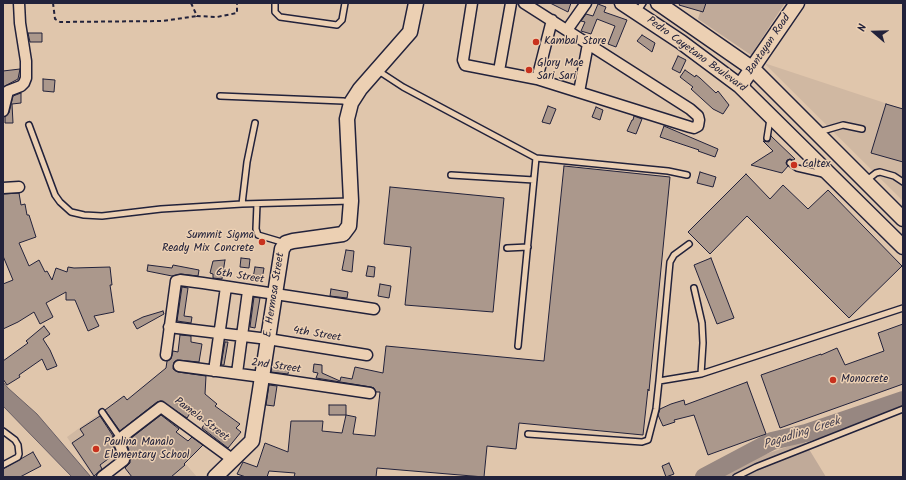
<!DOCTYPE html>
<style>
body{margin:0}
#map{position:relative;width:906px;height:480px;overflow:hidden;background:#e0c6ac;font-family:Kalam,sans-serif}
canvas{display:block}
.frame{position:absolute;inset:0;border:4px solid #22223b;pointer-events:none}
.north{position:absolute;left:854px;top:12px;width:40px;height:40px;-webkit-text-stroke:3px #ecd0b3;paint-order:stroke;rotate:290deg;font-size:11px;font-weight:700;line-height:16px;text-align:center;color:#22223b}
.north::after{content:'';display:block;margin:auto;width:14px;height:18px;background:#22223b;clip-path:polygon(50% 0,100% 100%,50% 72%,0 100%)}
</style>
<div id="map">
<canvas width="906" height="480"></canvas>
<div class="frame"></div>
<div class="north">N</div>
</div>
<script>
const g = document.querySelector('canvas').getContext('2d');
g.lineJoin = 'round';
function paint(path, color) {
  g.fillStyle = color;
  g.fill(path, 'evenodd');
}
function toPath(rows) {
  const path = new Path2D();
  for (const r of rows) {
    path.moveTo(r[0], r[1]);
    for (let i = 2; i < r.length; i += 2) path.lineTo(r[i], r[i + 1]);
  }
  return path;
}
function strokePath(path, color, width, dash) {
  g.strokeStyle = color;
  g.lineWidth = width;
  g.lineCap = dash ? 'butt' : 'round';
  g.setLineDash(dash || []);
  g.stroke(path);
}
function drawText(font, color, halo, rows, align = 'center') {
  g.font = font + ' Kalam,sans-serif';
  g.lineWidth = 3;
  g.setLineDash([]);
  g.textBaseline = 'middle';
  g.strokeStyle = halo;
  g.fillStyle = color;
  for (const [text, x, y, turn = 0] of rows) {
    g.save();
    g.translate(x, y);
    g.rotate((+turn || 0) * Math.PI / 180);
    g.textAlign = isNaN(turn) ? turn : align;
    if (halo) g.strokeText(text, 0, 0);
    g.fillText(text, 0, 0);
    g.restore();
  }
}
const built = toPath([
 [764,63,903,109,903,201],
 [100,413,117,438,121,457,96,477,93,477,67,437],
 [171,447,197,477,137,477]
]);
const green = toPath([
 [703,3,785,3,751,55,698,19],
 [804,441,826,477,722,477,763,455]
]);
const water = toPath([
 [3,382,8,388,37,414,91,477,72,477,3,406,3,382]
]);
const river = toPath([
 [704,477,772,441,806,433,903,400]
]);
const building = toPath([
 [550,3,571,3,568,12,550,3],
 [680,3,706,3,703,12,679,5,680,3],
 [598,4,606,7,604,12,627,20,616,47,608,44,615,26,597,19,591,34,581,31,585,22,581,21,586,14,593,16,598,4],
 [28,33,42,33,42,42,30,42,28,33],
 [642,35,655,43,652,52,637,41,642,35],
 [678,56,686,60,680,73,672,69,678,56],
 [20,69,18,79,3,87,3,71,20,69],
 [685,70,695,77,696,75,700,78,716,93,718,91,729,105,723,114,713,109,691,89,693,87,680,77,685,70],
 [43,79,55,80,54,92,43,91,43,79],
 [21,93,21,103,12,104,13,123,5,123,5,117,9,113,13,96,21,93],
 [886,104,903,109,903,162,871,153,886,104],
 [548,106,556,109,550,124,542,122,548,106],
 [596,107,603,110,600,120,592,117,596,107],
 [634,116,642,119,636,134,627,131,632,120,633,120,634,116],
 [664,126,718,149,715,157,698,151,699,150,660,137,664,126],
 [771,136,795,159,793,160,790,159,787,160,786,163,788,166,782,173,751,165,773,151,763,141,769,142,771,136],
 [564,166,670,177,649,391,648,389,643,435,519,423,516,449,487,446,484,477,377,468,376,477,294,477,295,473,269,471,267,477,246,477,237,474,243,462,257,467,265,443,288,452,291,421,323,421,322,431,342,433,346,415,356,417,353,434,375,436,380,392,376,392,374,388,371,387,316,378,318,373,313,372,314,364,322,365,322,373,340,381,341,377,352,379,355,367,383,373,386,346,544,361,564,166],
 [700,172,716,177,713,187,697,183,700,172],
 [746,174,770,199,783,185,808,209,828,190,902,266,849,318,747,216,710,254,688,232,746,174],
 [390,187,504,198,493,312,405,305,411,247,384,244,390,187],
 [19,193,21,205,25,204,27,215,29,215,36,237,19,243,29,266,39,260,45,272,47,271,52,280,56,268,67,272,68,267,74,268,110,267,112,285,110,285,114,312,94,316,99,326,88,331,75,300,66,300,66,292,46,303,53,317,40,324,34,312,18,322,3,329,3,284,13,280,3,256,3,194,19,193],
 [346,250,354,251,352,272,342,270,346,250],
 [241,258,250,259,249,268,240,267,241,258],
 [711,258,734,318,717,324,694,265,711,258],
 [225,260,222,279,213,278,213,274,210,273,213,261,225,260],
 [148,265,172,268,173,265,199,270,198,276,181,274,172,276,147,271,148,265],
 [368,266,375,267,374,277,366,276,368,266],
 [255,267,264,268,262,280,253,278,255,267],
 [380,284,391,286,389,298,378,296,380,284],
 [182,287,188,288,184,316,192,317,191,323,177,321,182,287],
 [331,289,348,292,347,298,330,296,331,289],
 [254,297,260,298,255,328,250,327,254,297],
 [163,311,164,314,137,329,133,322,143,317,163,311],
 [903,324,903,384,780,428,761,375,821,354,821,355,837,348,845,365,884,351,878,333,903,324],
 [44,326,50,334,43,339,50,350,57,366,47,370,42,359,19,375,20,377,7,385,3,379,3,361,28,343,26,341,44,326],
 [180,335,191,336,191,342,202,344,199,362,177,360,174,362,173,369,178,372,206,376,205,394,217,404,215,406,240,424,236,428,241,432,228,448,202,428,205,423,191,412,187,418,161,401,157,402,120,431,105,410,124,396,127,400,166,368,167,361,171,359,173,351,178,352,180,335],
 [225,342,228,342,224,365,221,365,225,342],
 [272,366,289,368,288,374,271,372,272,366],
 [747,382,766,434,708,455,694,415,674,420,675,422,663,426,658,415,660,409,671,404,684,400,685,405,747,382],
 [269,385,277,386,274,406,266,405,269,385],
 [329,405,346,405,346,415,329,415,329,405],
 [161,415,179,429,176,432,188,441,192,437,203,445,184,464,185,465,171,477,132,477,125,468,130,463,130,453,126,442,161,415],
 [100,416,113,436,112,442,116,453,100,465,102,469,94,476,72,443,84,435,80,429,100,416],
 [33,452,41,466,20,477,3,477,3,469,33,452],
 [669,463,674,474,666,477,662,466,669,463]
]);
const path = toPath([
 [53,3,55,19,60,22,163,21,197,16],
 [191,3,197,16,217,17,237,13,237,3]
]);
const lane = toPath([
 [275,3,275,12,280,17,337,25,342,20,345,3],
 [637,12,643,3],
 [377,70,403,87,536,158],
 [220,96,343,101,351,103],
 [29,125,55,195,60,202,71,212,84,215,102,216,161,209,242,204,351,201],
 [819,132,843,125,862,129],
 [767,138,770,119],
 [790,163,797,168,823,174],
 [451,175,534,180],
 [867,180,876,173,880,172,894,176,903,182],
 [242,204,247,162,255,123],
 [257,204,256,229,258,235,285,243],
 [689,244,674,255,670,262,659,381,701,374,903,308],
 [507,248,528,247],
 [694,288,702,323,703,343,701,374],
 [518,346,536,158,668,171,687,175],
 [102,412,120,438],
 [3,431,15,440,18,445,19,454,18,457,3,465],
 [528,434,642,442,648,440,656,409,659,381],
 [736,477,756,467,903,409]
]);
const street = toPath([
 [472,3,463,60,465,65,537,79,690,127,694,128,698,126,699,120,698,116,690,109,524,3],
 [567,30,586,3],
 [499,71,511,3],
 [537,79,552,20],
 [579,92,588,44],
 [3,111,8,91,21,86,24,83,26,78,26,61,20,23,19,3],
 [3,188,19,187],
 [169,327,268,339,367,355],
 [166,355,176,281,180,280,203,283,374,309],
 [179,366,262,377,370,393],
 [214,371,226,287],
 [237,373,248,291],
 [102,477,124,460,124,455,118,440,161,407,232,459]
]);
const secondary = toPath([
 [622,3,681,42,740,86,903,247],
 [658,3,753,69,903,219],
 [740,86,797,3],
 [215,477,252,441,282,249,286,243,293,241,343,234,349,226,351,201,347,119,351,103,360,89,410,32,416,3]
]);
const markers = [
 [536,42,4,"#c8321e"],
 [529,70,4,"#c8321e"],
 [794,165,4,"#c8321e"],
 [262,242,4,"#c8321e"],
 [833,380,4,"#c8321e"],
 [96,449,4,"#c8321e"]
];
const poiNames = [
 ["Kambal Store",544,42],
 ["Glory Mae",537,64],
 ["Sari Sari",537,77],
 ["Caltex",802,165],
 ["Summit Sigma",254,236,"right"],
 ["Ready Mix Concrete",254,249,"right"],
 ["Monocrete",841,380],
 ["Paulina Manalo",104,443],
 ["Elementary School",104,456]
];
const streetNames = [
 ["Bantayan Road",769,45,-56],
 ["Pedro Cayetano Boulevard",696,55,36],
 ["6th Street",240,277,9],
 ["E. Hermosa Street",275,295,-81],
 ["4th Street",317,335,9],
 ["2nd Street",276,367,8],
 ["Pamela Street",201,420,37]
];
const waterNames = [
 ["Pagadling Creek",802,434,-18]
];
paint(built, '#d0b8a2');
paint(green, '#c0aa99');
paint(water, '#978781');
strokePath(water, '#685f65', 1);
strokePath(river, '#978781', 18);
paint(building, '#ab988c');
strokePath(building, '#22223b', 1);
strokePath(lane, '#22223b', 8);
strokePath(street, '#22223b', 13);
strokePath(secondary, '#22223b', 17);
strokePath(path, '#22223b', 2, [4, 3]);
strokePath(lane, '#ecd0b3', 5);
strokePath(street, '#ecd0b3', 10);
strokePath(secondary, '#ecd0b3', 14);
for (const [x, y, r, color] of markers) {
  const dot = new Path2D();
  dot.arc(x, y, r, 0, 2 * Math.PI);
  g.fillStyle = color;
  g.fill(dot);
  strokePath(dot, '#ecd0b3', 1.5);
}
drawText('11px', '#22223b', '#ecd0b3', poiNames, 'left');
drawText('11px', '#22223b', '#ecd0b3', streetNames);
drawText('italic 12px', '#454050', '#ecd0b3', waterNames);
</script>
